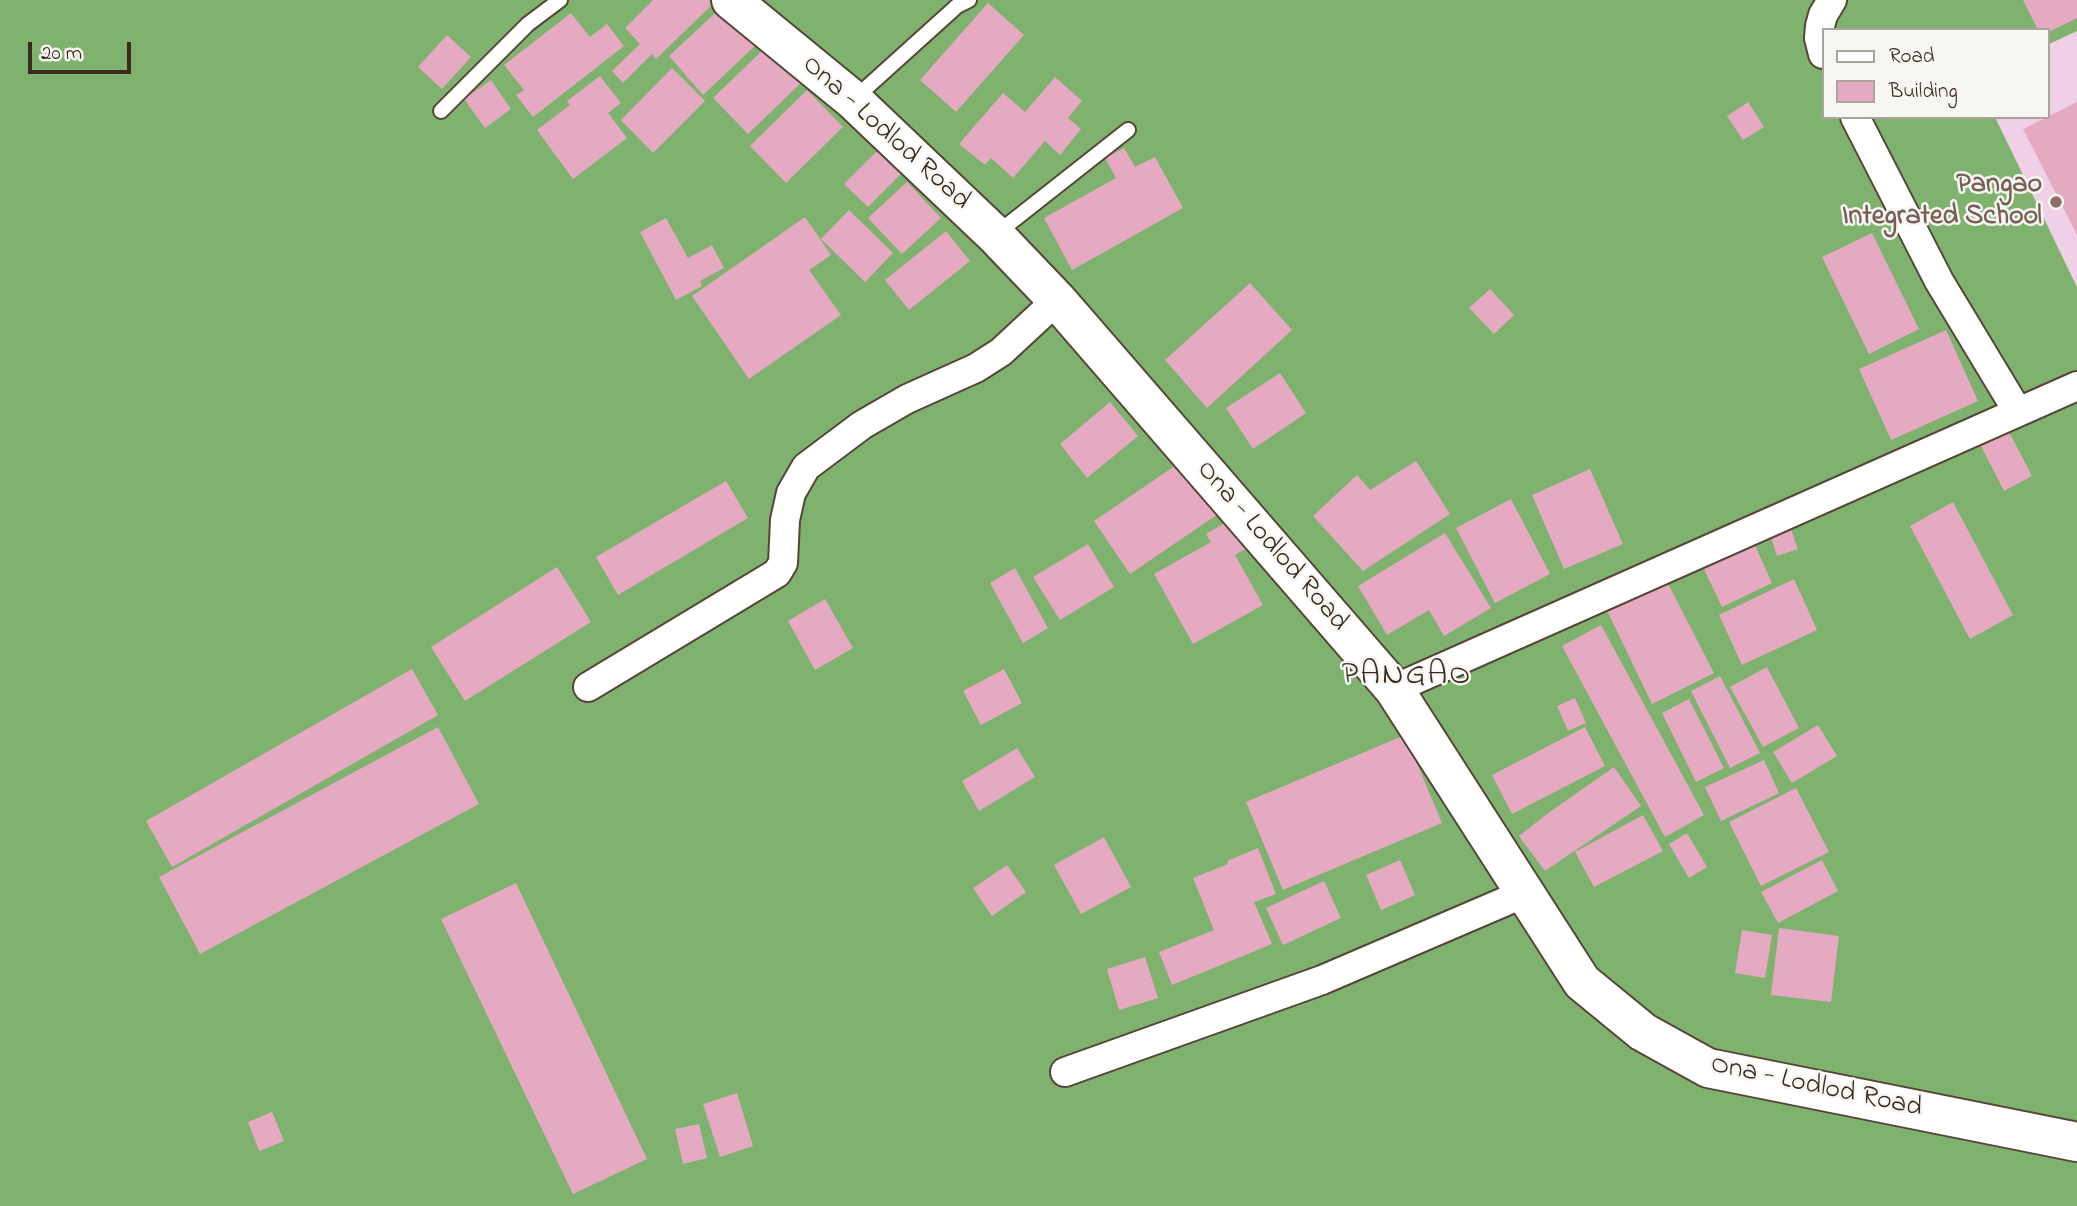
<!DOCTYPE html>
<style>
body{margin:0}
#map{position:relative;width:2077px;height:1206px;overflow:hidden;background:#f4e2cc;font-family:"Indie Flower",sans-serif}
canvas{display:block}
.legend{position:absolute;left:1822px;top:28px;width:228px;height:91px;box-sizing:border-box;background:#f6f6f2;border:2px solid #aba49d;margin:0;padding:9px 12px;list-style:none;font-size:21px;color:#3b2a1e}
.legend li{display:flex;align-items:center;gap:14px;height:35px}
.legend b{width:35px;border:2px solid #aba49d}
.scale{position:absolute;left:28px;top:42px;width:103px;height:32px;box-sizing:border-box;border:4px solid #3b2a1e;border-top:0;padding-left:9px;font-size:21px;line-height:24px;white-space:nowrap;color:#3b2a1e;-webkit-text-stroke:5px #f6f6f2;paint-order:stroke}
</style>
<div id="map">
<canvas width="2077" height="1206"></canvas>
<ul class="legend">
<li><b style="height:9px;background:#fff"></b>Road</li>
<li><b style="height:19px;background:#e5aac2"></b>Building</li>
</ul>
<div class="scale">20 m</div>
</div>
<script>
const g = document.querySelector('canvas').getContext('2d');
g.lineJoin = 'round';
function paint(path, color) {
  g.fillStyle = color;
  g.fill(path, 'evenodd');
}
function toPath(rows) {
  const path = new Path2D();
  for (const r of rows) {
    path.moveTo(r[0], r[1]);
    for (let i = 2; i < r.length; i += 2) path.lineTo(r[i], r[i + 1]);
  }
  return path;
}
function strokePath(path, color, width, dash) {
  g.strokeStyle = color;
  g.lineWidth = width;
  g.lineCap = dash ? 'butt' : 'round';
  g.setLineDash(dash || []);
  g.stroke(path);
}
function drawText(font, color, halo, rows, align = 'center') {
  g.font = font + ' "Indie Flower",sans-serif';
  g.lineWidth = 5;
  g.setLineDash([]);
  g.textBaseline = 'middle';
  g.strokeStyle = halo;
  g.fillStyle = color;
  for (const [text, x, y, turn = 0] of rows) {
    g.save();
    g.translate(x, y);
    g.rotate((+turn || 0) * Math.PI / 180);
    g.textAlign = isNaN(turn) ? turn : align;
    if (halo) g.strokeText(text, 0, 0);
    g.fillText(text, 0, 0);
    g.restore();
  }
}
const built = toPath([
 [2077,31,2077,287,1995,117,2047,117,2047,45]
]);
const forest = toPath([
 [0,0,2077,0,2077,31,2047,45,2047,30,1823,30,1823,117,1995,117,2077,287,2077,1206,0,1206]
]);
const building = toPath([
 [653,0,709,0,713,4,656,59,652,54,623,83,612,71,640,44,625,28],
 [2023,0,2077,0,2077,18,2047,33,2047,30,2038,30],
 [727,2,761,40,703,95,669,56],
 [988,3,1024,35,956,112,920,80],
 [571,13,590,37,607,24,624,46,533,117,516,95,524,90,504,65],
 [447,35,471,57,442,89,418,67],
 [771,42,806,78,748,134,713,98],
 [672,68,705,101,653,153,621,120],
 [600,76,621,103,608,113,627,138,573,179,537,130,570,105,567,101],
 [1055,77,1082,101,1068,118,1081,129,1060,155,1045,141,1013,178,991,158,985,165,959,144,1003,93,1025,112],
 [491,80,511,109,485,128,464,99],
 [807,90,843,127,786,183,750,146],
 [1748,102,1764,127,1743,140,1727,116],
 [2077,102,2077,235,2023,129],
 [881,147,904,171,868,207,844,184],
 [1124,148,1135,167,1155,157,1183,208,1072,270,1044,218,1116,178,1105,158],
 [907,182,941,218,902,254,868,218],
 [849,210,893,253,865,282,821,239],
 [805,217,831,255,809,270,841,315,749,379,692,296],
 [666,218,688,258,712,245,724,268,700,281,702,286,676,300,640,232],
 [946,231,970,261,909,310,885,280],
 [1872,233,1919,329,1869,354,1822,257],
 [1250,283,1292,330,1207,408,1165,360],
 [1490,289,1514,315,1494,334,1469,308],
 [1946,330,1978,401,1891,440,1859,369],
 [1280,373,1306,413,1253,449,1226,408],
 [1110,402,1138,436,1087,478,1060,444],
 [2008,430,2032,476,2004,491,1980,444],
 [1185,459,1221,512,1130,574,1094,521],
 [1416,461,1450,514,1363,571,1313,516,1357,475,1370,490],
 [1590,469,1623,544,1564,569,1532,495],
 [726,481,748,518,618,595,596,557],
 [1511,499,1550,574,1495,603,1456,528],
 [1953,502,2013,615,1970,639,1910,526],
 [1235,517,1251,546,1235,555,1263,605,1193,644,1154,574,1211,542,1206,534],
 [1789,524,1798,549,1777,556,1769,531],
 [1445,533,1491,608,1444,636,1429,610,1387,635,1358,586],
 [1753,541,1772,583,1722,607,1702,565],
 [1088,544,1114,587,1060,620,1033,577],
 [557,567,591,622,465,701,431,647],
 [1015,568,1048,628,1023,643,990,583],
 [1661,570,1714,673,1652,704,1601,598],
 [1794,579,1817,630,1742,665,1719,615],
 [825,599,853,648,815,670,788,621],
 [1601,625,1704,815,1665,837,1562,646],
 [1767,667,1799,728,1763,747,1730,687],
 [412,669,438,715,172,867,146,821],
 [1004,669,1022,703,981,725,963,691],
 [1720,676,1760,753,1730,768,1691,691],
 [1575,698,1586,723,1568,731,1557,706],
 [1689,699,1724,768,1696,782,1662,713],
 [1818,725,1837,756,1792,783,1773,752],
 [438,727,479,804,200,954,159,877],
 [1585,727,1605,766,1512,814,1492,775],
 [1405,735,1442,823,1283,890,1246,802],
 [1017,748,1035,777,979,811,962,781],
 [1764,760,1779,793,1721,821,1705,787],
 [1614,767,1641,806,1545,871,1519,836,1547,814],
 [1796,788,1829,852,1761,886,1729,822],
 [1643,815,1663,851,1594,887,1575,852],
 [1687,833,1707,867,1689,878,1669,844],
 [1104,837,1131,887,1081,914,1054,865],
 [1258,848,1276,894,1254,902,1272,944,1172,985,1159,952,1214,930,1193,878,1228,864,1227,861],
 [1400,860,1415,895,1381,910,1366,875],
 [1822,860,1838,891,1778,923,1761,892],
 [1007,865,1026,892,992,916,973,888],
 [1324,881,1341,918,1283,945,1266,908],
 [516,883,647,1159,573,1194,441,919],
 [1779,928,1839,936,1831,1002,1771,995],
 [1742,930,1772,935,1765,978,1735,973],
 [1145,957,1158,998,1119,1010,1107,969],
 [737,1093,753,1146,720,1157,703,1104],
 [272,1112,284,1141,259,1151,248,1122],
 [699,1124,707,1158,683,1164,675,1129]
]);
const service = toPath([
 [854,99,957,6,969,0],
 [441,111,528,24,560,0],
 [996,234,1128,130]
]);
const minor = toPath([
 [1823,54,1819,38,1820,26,1823,15,1832,0],
 [1855,117,1939,281,2018,412],
 [588,687,777,573,783,563,785,520,791,493,806,467,862,425,907,399,976,368,1001,352,1057,300],
 [1394,689,2077,386],
 [1065,1072,1322,980,1525,893]
]);
const secondary = toPath([
 [731,0,853,100,995,235,1057,300,1394,689,1582,982,1643,1032,1708,1068,2077,1142]
]);
const markers = [
 [2056,202,7,"#8d6e63"]
];
const streetNames = [
 ["Ona - Lodlod Road",885,134,42],
 ["Ona - Lodlod Road",1271,547,49],
 ["Ona - Lodlod Road",1816,1088,12]
];
const educationNames = [
 ["Pangao",2042,186],
 ["Integrated School",2042,218]
];
const quarterNames = [
 ["PANGAO",1407,678]
];
paint(built, '#efd0e6');
paint(forest, '#7eb26e');
paint(building, '#e5aac2');
strokePath(service, '#574638', 18);
strokePath(minor, '#574638', 32);
strokePath(secondary, '#574638', 42);
strokePath(service, '#fff', 14);
strokePath(minor, '#fff', 28);
strokePath(secondary, '#fff', 38);
for (const [x, y, r, color] of markers) {
  const dot = new Path2D();
  dot.arc(x, y, r, 0, 2 * Math.PI);
  g.fillStyle = color;
  g.fill(dot);
  strokePath(dot, '#f6f6f2', 2.5);
}
drawText('28px', '#3b2a1e', '#f6f6f2', streetNames);
drawText('bold 28px', '#785e54', '#f6f6f2', educationNames, 'right');
g.letterSpacing = '2px';
drawText('32px', '#3b2a1e', '#f6f6f2', quarterNames);
g.letterSpacing = '0px';
</script>
